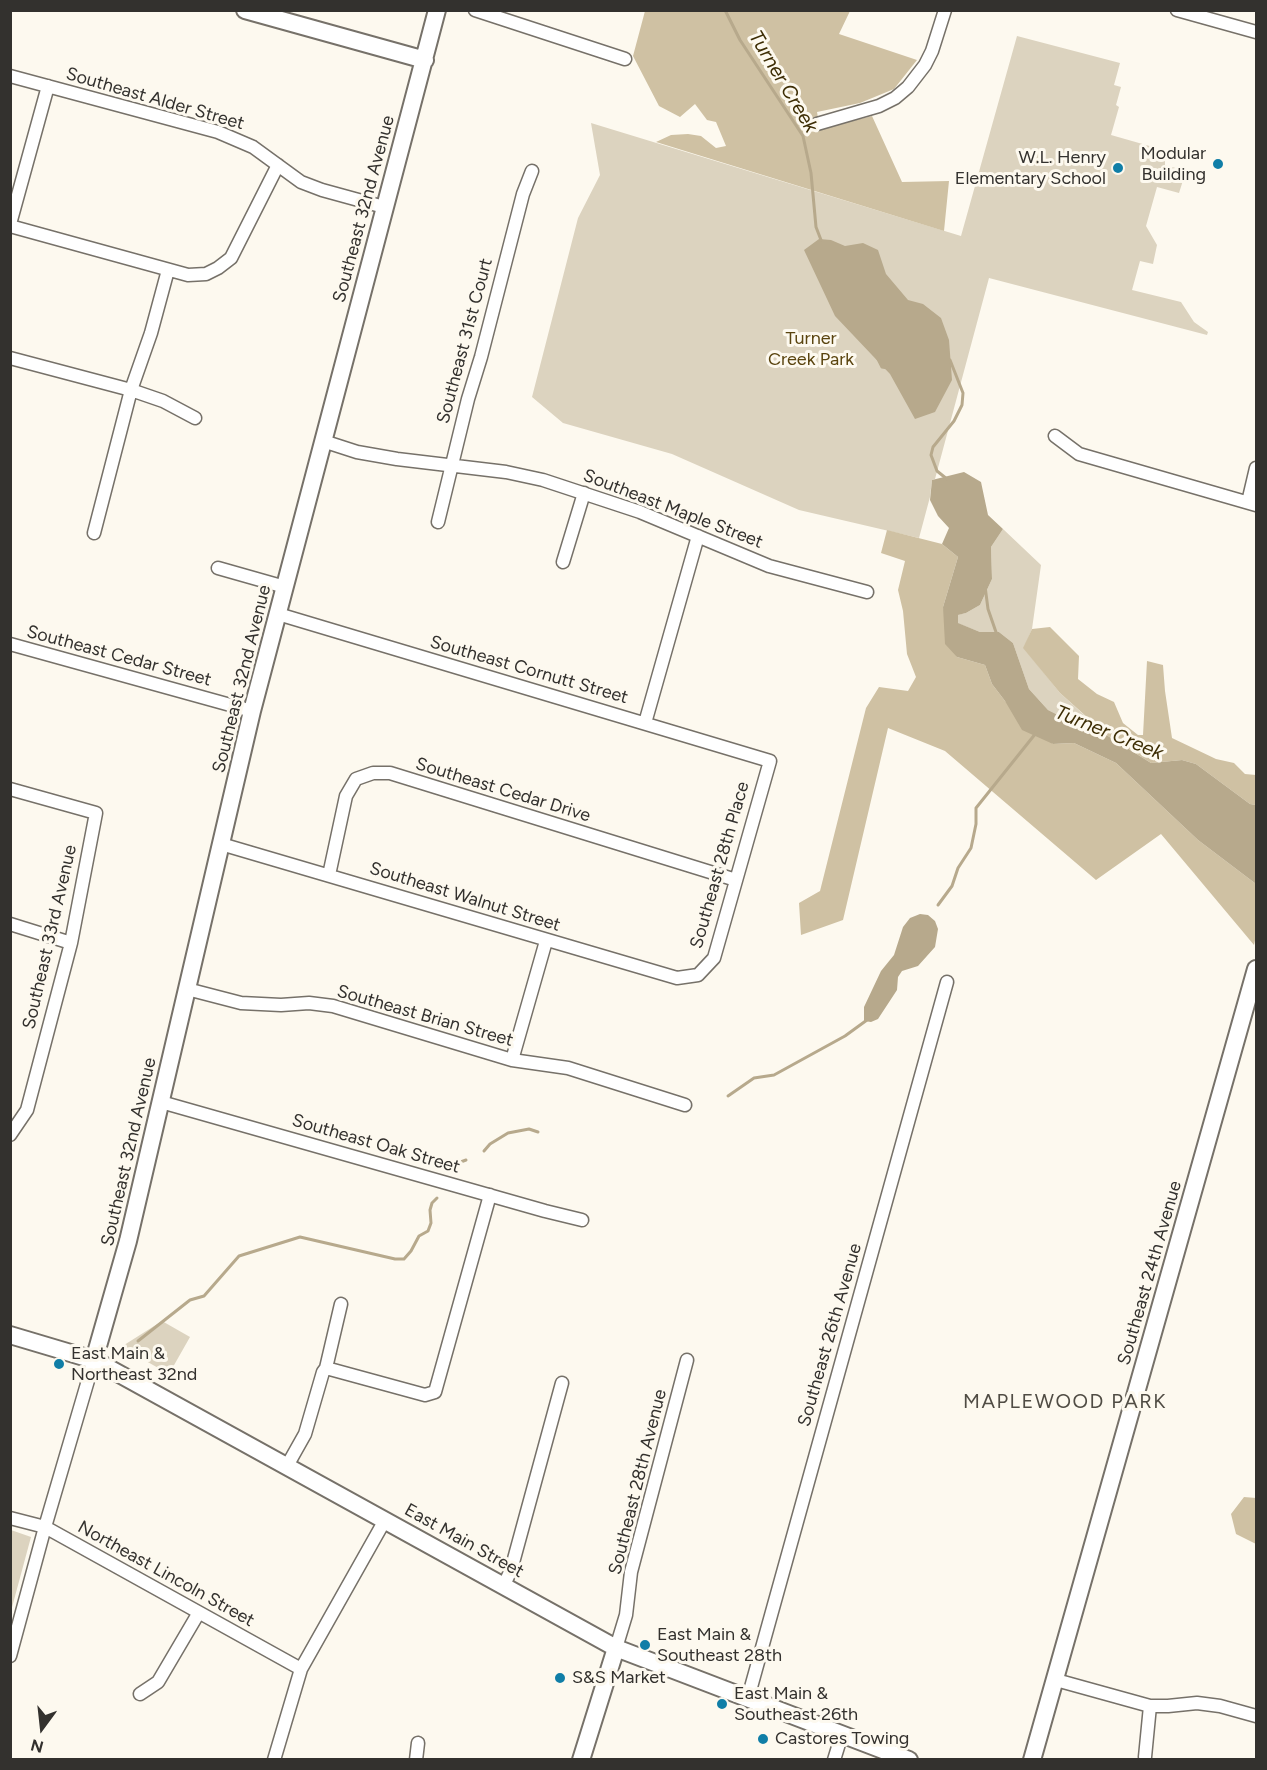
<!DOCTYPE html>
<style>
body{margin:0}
#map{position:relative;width:1267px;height:1770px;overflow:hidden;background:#fdf9ef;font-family:Figtree,sans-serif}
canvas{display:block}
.frame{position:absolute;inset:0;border:12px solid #33312e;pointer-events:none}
.north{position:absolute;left:12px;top:1698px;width:60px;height:60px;-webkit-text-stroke:4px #fdf9ef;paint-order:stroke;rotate:195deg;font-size:16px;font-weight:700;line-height:24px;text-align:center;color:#33312e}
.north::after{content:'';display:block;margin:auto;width:21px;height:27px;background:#33312e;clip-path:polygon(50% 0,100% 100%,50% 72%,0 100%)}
</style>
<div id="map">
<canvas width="1267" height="1770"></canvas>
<div class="frame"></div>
<div class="north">N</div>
</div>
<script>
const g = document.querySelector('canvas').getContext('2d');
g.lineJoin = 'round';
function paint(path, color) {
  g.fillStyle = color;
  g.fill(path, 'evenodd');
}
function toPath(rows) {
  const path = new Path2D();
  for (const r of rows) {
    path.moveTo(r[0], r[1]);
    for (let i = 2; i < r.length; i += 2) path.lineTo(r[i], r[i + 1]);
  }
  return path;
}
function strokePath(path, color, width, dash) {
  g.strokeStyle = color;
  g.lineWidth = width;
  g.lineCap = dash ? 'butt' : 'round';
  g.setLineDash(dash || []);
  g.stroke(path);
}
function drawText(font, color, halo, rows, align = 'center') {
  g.font = font + ' Figtree,sans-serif';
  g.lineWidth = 6;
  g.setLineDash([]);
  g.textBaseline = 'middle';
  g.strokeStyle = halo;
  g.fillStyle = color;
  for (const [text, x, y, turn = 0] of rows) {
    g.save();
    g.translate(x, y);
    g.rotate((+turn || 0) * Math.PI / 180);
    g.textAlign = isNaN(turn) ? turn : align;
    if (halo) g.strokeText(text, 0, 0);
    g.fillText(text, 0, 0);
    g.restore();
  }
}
const green = toPath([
 [1017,36,1120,63,1114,85,1121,87,1116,105,1119,107,1111,135,1153,147,1151,157,1165,161,1165,165,1186,171,1179,193,1157,187,1146,226,1157,245,1153,264,1140,261,1132,290,1181,302,1194,322,1208,332,1207,335,989,278,935,479,932,480,930,497,919,538,799,510,672,454,563,423,532,397,578,218,600,175,591,123,961,236],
 [1003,529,1041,565,1032,629,1024,648,1060,693,1094,724,1078,725,1048,710,1029,689,1013,643,999,632,980,632,957,623,957,615,966,613,980,605,992,579,991,547],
 [162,1321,190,1337,169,1374,121,1347],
 [11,1530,31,1537,11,1611,10,1530]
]);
const forest = toPath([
 [645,11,850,11,839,34,917,60,894,89,860,103,817,112,820,129,872,116,902,182,949,181,944,231,656,142,671,135,688,134,701,136,716,148,726,146,716,122,707,120,695,104,680,117,659,106,633,56],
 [887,530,942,544,958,557,943,607,957,657,985,665,992,684,1005,701,1053,744,1074,743,1116,763,1198,840,1256,884,1256,936,1254,945,1161,834,1096,880,945,751,888,728,843,920,801,935,799,903,820,891,866,708,879,687,908,691,916,677,907,654,903,611,898,590,905,561,881,553],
 [1050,627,1079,656,1078,679,1097,694,1114,702,1123,723,1138,735,1143,735,1147,661,1163,665,1165,691,1172,738,1216,759,1234,763,1245,774,1256,775,1256,805,1250,804,1196,764,1182,760,1151,763,1108,736,1060,693,1023,648,1032,629],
 [1244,1497,1256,1498,1256,1544,1236,1534,1231,1514]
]);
const water = toPath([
 [819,239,831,240,845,246,863,243,878,250,886,274,908,300,923,304,941,318,949,340,952,380,935,412,915,419,890,374,835,316,804,250],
 [964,472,981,482,988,515,1003,529,991,547,992,579,980,605,966,613,958,615,958,623,980,632,999,632,1013,643,1029,689,1048,710,1078,725,1094,724,1108,736,1151,763,1182,760,1196,764,1250,804,1256,805,1256,884,1198,840,1116,763,1074,743,1053,744,1022,730,1005,701,992,684,985,665,957,657,945,644,943,607,958,557,942,544,949,528,938,516,930,500,932,480],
 [920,914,928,915,935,921,938,929,935,947,918,966,902,971,898,977,897,990,878,1019,871,1022,864,1021,864,1007,881,971,894,955,903,927,910,918]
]);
const stream = toPath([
 [725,10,740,40,803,136,811,173,816,227,821,240],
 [877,357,882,367,888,368],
 [947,479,937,471,931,455,933,447,954,421,962,405,963,393,950,360],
 [985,586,988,609,997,635],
 [938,905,952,886,958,868,971,848,976,824,976,808,1036,733],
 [728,1096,754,1078,774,1075,845,1036,867,1020],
 [484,1151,490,1144,508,1133,529,1129,538,1132],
 [450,1166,466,1160],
 [138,1341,190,1300,204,1296,239,1256,300,1237,395,1259,404,1259,411,1251,419,1236,428,1231,431,1223,430,1210,432,1203,437,1198]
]);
const street = toPath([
 [475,10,625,59],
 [1177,10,1256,32],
 [10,76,218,132,253,147,301,182,322,190,384,207],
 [817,124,879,106,895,98,908,87,925,65,932,51,945,10],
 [10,224,48,86],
 [10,226,188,275,206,274,218,268,231,258,278,165],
 [10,358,131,390,163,401,195,418],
 [1055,436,1079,454,1256,505],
 [323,441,357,452,397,459,506,472,543,480,640,512,769,566,867,592],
 [1248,502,1256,468],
 [438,522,468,399,481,357,523,194,532,171],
 [94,533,131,390,151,333,168,270],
 [563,562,584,493],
 [218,568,285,587],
 [10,644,252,711],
 [645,723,698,536],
 [10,789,96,813,71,943,27,1110,10,1135],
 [221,844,677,978,698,975,714,958,770,761,278,614],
 [329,875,346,796,356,779,373,773,390,773,736,880],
 [10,924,71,943],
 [187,989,241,1003,281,1005,309,1003,333,1006,512,1060,568,1068,685,1105],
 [512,1060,546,941],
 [161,1102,545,1211,582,1220],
 [326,1368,341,1304],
 [287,1466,305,1434,323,1372,326,1368,425,1395,435,1392,490,1195],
 [10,1518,45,1527,301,1669],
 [504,1585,511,1570,562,1383],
 [616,1648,626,1615,631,1572,687,1360],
 [10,1656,45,1527,94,1360],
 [1056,1680,1150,1706,1168,1706,1197,1703,1220,1706,1256,1716],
 [140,1694,158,1682,198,1614],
 [748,1698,947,982],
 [1145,1757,1150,1706],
 [274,1760,301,1669,385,1520],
 [416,1760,418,1743],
 [834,1760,842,1734]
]);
const secondary = toPath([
 [245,10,425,60],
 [10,1335,94,1360,616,1648,909,1760],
 [94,1360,128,1241,252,711,437,10],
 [581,1760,616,1648],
 [1032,1760,1256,969]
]);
const markers = [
 [1218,164,6,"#107ea7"],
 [1118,168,6,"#107ea7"],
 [59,1364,6,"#107ea7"],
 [645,1645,6,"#107ea7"],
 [560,1678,6,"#107ea7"],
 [722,1704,6,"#107ea7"],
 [763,1739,6,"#107ea7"]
];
const streetNames = [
 ["Southeast Alder Street",155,99,16],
 ["Southeast 32nd Avenue",364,209,-75],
 ["Southeast 31st Court",465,341,-75],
 ["Southeast Maple Street",673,509,21],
 ["Southeast Cedar Street",119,656,15],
 ["Southeast Cornutt Street",529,670,16],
 ["Southeast 32nd Avenue",242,679,-76],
 ["Southeast Cedar Drive",503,790,17],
 ["Southeast 28th Place",720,865,-74],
 ["Southeast Walnut Street",465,897,17],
 ["Southeast 33rd Avenue",50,937,-77],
 ["Southeast Brian Street",425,1016,16],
 ["Southeast Oak Street",376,1144,16],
 ["Southeast 32nd Avenue",129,1152,-77],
 ["Southeast 24th Avenue",1150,1273,-74],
 ["Southeast 26th Avenue",830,1335,-74],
 ["Southeast 28th Avenue",638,1482,-76],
 ["East Main Street",464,1541,29],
 ["Northeast Lincoln Street",166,1574,29]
];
const poiNames = [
 ["Modular",1206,154,"right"],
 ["Building",1206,175,"right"],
 ["W.L. Henry",1106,158,"right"],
 ["Elementary School",1106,179,"right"],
 ["East Main &",71,1354],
 ["Northeast 32nd",71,1375],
 ["East Main &",657,1635],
 ["Southeast 28th",657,1656],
 ["S&S Market",572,1678],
 ["East Main &",734,1694],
 ["Southeast 26th",734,1715],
 ["Castores Towing",775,1739]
];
const parkNames = [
 ["Turner",811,339],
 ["Creek Park",811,360]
];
const waterNames = [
 ["Turner Creek",783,82,59],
 ["Turner Creek",1109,733,22]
];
const neighbourhoodNames = [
 ["MAPLEWOOD PARK",1065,1402]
];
paint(green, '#dcd3bf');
paint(forest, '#cfc1a3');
paint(water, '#b7a98c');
strokePath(stream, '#b7a98c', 3);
strokePath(street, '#767169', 15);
strokePath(secondary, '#767169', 20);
strokePath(street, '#fff', 12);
strokePath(secondary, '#fff', 16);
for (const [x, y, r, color] of markers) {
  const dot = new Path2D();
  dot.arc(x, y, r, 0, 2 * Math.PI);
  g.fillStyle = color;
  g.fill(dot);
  strokePath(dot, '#fdf9ef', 2);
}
drawText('18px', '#33312e', '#fdf9ef', streetNames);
drawText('18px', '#33312e', '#fdf9ef', poiNames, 'left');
drawText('18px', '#5a440f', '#fdf9ef', parkNames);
drawText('italic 20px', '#3d2d04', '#fdf9ef', waterNames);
g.letterSpacing = '1.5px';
drawText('20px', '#504c44', '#fdf9ef', neighbourhoodNames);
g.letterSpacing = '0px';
</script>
